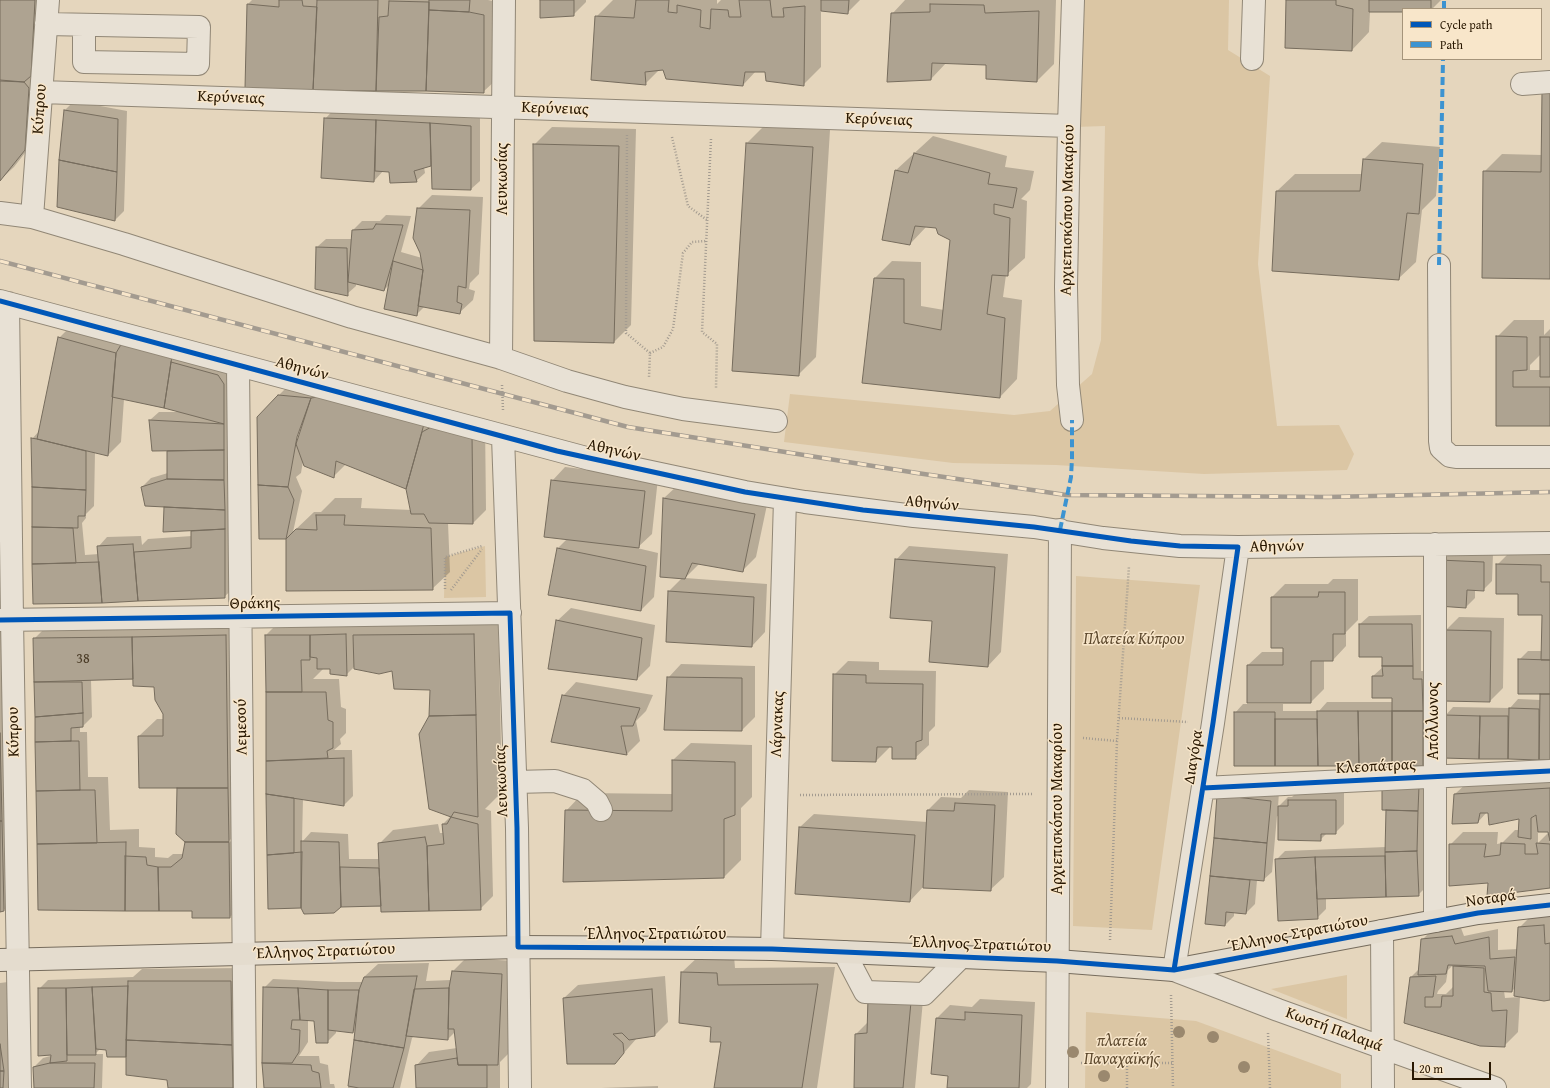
<!DOCTYPE html>
<meta charset="utf-8">
<style>
body{margin:0}
#map{position:relative;width:1550px;height:1088px;overflow:hidden;background:#e5d6bd;font-family:"Gentium Book Plus",serif}
canvas{display:block}
.legend{position:absolute;left:1402px;top:8px;width:140px;height:52px;box-sizing:border-box;background:#f8e6ca;border:1px solid #a5947a;margin:0;padding:5px 7px;list-style:none;font-size:12px;color:#291802}
.legend li{display:flex;align-items:center;gap:8px;height:20px}
.legend b{width:20px;border:1px solid #a5947a}
.scale{position:absolute;left:1412px;top:1062px;width:79px;height:18px;box-sizing:border-box;border:2px solid #291802;border-top:0;padding-left:5px;font-size:12px;line-height:14px;white-space:nowrap;color:#291802;-webkit-text-stroke:3px #f8e6ca;paint-order:stroke}
</style>
<div id="map">
<canvas width="1550" height="1088"></canvas>
<ul class="legend">
<li><b style="height:5px;background:#0057b8"></b>Cycle path</li>
<li><b style="height:5px;background:#3c93d1"></b>Path</li>
</ul>
<div class="scale">20 m</div>
</div>
<script>
const g = document.querySelector('canvas').getContext('2d');
g.lineJoin = 'round';
function paint(path, color) {
  g.fillStyle = color;
  g.fill(path, 'evenodd');
}
function toPath(rows) {
  const path = new Path2D();
  for (const r of rows) {
    path.moveTo(r[0], r[1]);
    for (let i = 2; i < r.length; i += 2) path.lineTo(r[i], r[i + 1]);
  }
  return path;
}
function strokePath(path, color, width, dash) {
  g.strokeStyle = color;
  g.lineWidth = width;
  g.lineCap = dash ? 'butt' : 'round';
  g.setLineDash(dash || []);
  g.stroke(path);
}
function drawText(font, color, halo, rows, align = 'center') {
  g.font = font + ' "Gentium Book Plus",serif';
  g.lineWidth = 3;
  g.setLineDash([]);
  g.textBaseline = 'middle';
  g.strokeStyle = halo;
  g.fillStyle = color;
  for (const [text, x, y, turn = 0] of rows) {
    g.save();
    g.translate(x, y);
    g.rotate((+turn || 0) * Math.PI / 180);
    g.textAlign = isNaN(turn) ? turn : align;
    if (halo) g.strokeText(text, 0, 0);
    g.fillText(text, 0, 0);
    g.restore();
  }
}
const green = toPath([
 [1077,0,1229,0,1228,50,1270,76,1258,264,1277,426,1339,425,1354,454,1347,470,1204,474,1056,465,953,463,784,442,790,394,1014,415,1050,411,1092,374,1101,340,1105,126,1074,127],
 [485,546,486,597,444,598,445,557],
 [1076,576,1200,585,1152,930,1073,926],
 [1347,975,1347,1019,1271,989],
 [1086,1012,1196,1021,1341,1074,1341,1088,1085,1088]
]);
const shadow = toPath([
 [0,0,48,0,42,131,14,167,0,180],
 [252,0,488,0,497,2,497,79,483,92,246,87,248,4],
 [541,0,586,0,586,2,573,15],
 [613,0,717,0,717,4,721,0,860,0,847,13,821,10,821,67,803,85,766,71,756,71,743,85,663,69,660,69,645,84,596,17],
 [905,0,1056,0,1054,64,1037,81,987,64,947,62,931,79,892,14],
 [1287,0,1441,0,1432,9,1403,9,1403,11,1370,11,1369,32,1352,50],
 [74,101,127,111,124,211,115,220,60,160,65,110],
 [338,105,480,117,480,181,471,189,433,188,432,164,424,167,425,173,416,181,390,171,384,170,374,181,325,119],
 [764,126,830,130,816,357,798,375,747,143],
 [552,127,636,129,631,325,614,342,534,145],
 [933,136,1007,156,1005,167,1034,171,1030,190,1021,199,1027,201,1025,258,1006,275,1003,297,1022,300,1017,379,1000,397,863,382,875,278,892,261,921,262,921,306,944,310,951,239,936,227,927,226,910,244,895,171],
 [1382,142,1440,147,1436,196,1422,210,1416,262,1398,279,1277,191,1295,174,1363,174,1364,159],
 [1502,154,1542,155,1550,278,1484,172],
 [432,195,483,197,479,274,470,283,469,289,475,291,473,300,459,313,425,306,416,315,390,284,384,290,356,283,356,286,347,294,317,247,326,239,353,239,353,230,362,221,380,221,386,215,411,216,401,252,422,258,418,209],
 [1514,320,1544,320,1544,335,1550,329,1550,425,1497,425,1497,337],
 [1541,354,1541,370,1530,370,1530,365],
 [72,325,227,366,238,584,224,597,34,603,32,439,40,430,59,338],
 [124,399,180,412,159,412,150,420,168,450,168,473,151,478,142,487,165,506,164,531,194,529,192,531,192,536,148,539,142,545,141,536,107,537,99,546,99,554,85,555,82,523,86,518,86,514,94,506,95,452,108,455,121,442],
 [292,382,485,421,486,510,473,523,448,523,450,572,432,589,287,590,286,538,260,538,278,396],
 [300,425,302,425,298,441,295,440],
 [303,461,333,477,346,464,407,488,412,510,361,508,362,498,335,498,321,512,314,512,293,532,302,491,296,477,301,473],
 [565,467,658,478,652,534,637,548,658,553,654,597,641,610,557,549,567,539,552,481],
 [678,485,768,500,756,557,742,571,699,564,685,578,767,584,765,632,752,646,667,641,669,591,682,578,661,576,664,498],
 [909,546,1008,554,1001,652,988,666,931,661,933,620,896,560],
 [1511,551,1550,552,1550,759,1444,757,1445,716,1453,707,1510,708,1518,699,1541,700,1541,693,1519,660,1528,651,1542,651,1543,614,1519,593,1497,565],
 [1449,552,1493,554,1492,581,1483,590,1475,589,1475,598,1466,607,1440,561],
 [1333,579,1358,579,1358,620,1346,632,1346,646,1333,660,1324,660,1324,689,1311,702,1248,665,1262,652,1284,652,1272,597,1285,584,1328,584],
 [571,608,655,625,650,666,637,679,557,621],
 [498,610,502,792,485,809,491,811,493,896,480,909,382,905,269,908,266,635,290,611],
 [355,666,393,670,431,689,430,716,451,816,443,824,444,833,440,833,438,824,393,830,379,844,380,859,349,859,348,834,311,832,302,842,303,798,344,805,353,796,352,750,334,750,341,744,340,739,346,733,346,709,341,707,339,679,313,679,324,668,331,668,346,675],
 [1421,615,1421,671,1431,671,1431,756,1422,765,1235,765,1235,713,1243,704,1283,704,1283,711,1319,711,1327,702,1393,702,1393,697,1373,676,1383,667,1383,656,1360,624,1369,616],
 [1459,617,1504,618,1503,688,1490,701,1446,630],
 [243,618,241,829,225,845,226,846,242,830,243,904,230,917,193,910,39,909,34,639,48,625],
 [134,678,155,686,164,714,164,719,157,719,139,736,140,787,178,787,186,841,183,854,173,854,168,858,155,857,155,848,139,847,139,829,110,830,108,777,88,777,87,732,80,732,80,726,83,726,92,717,91,680],
 [0,626,11,626,17,897,4,910,0,911],
 [848,661,879,662,879,670,936,671,935,726,929,732,929,745,915,758,893,746,889,746,889,748,876,761,834,675],
 [681,664,755,666,755,717,742,730,665,729,668,678],
 [576,682,653,695,646,711,636,721,640,741,627,754,552,741,563,696],
 [691,743,752,745,752,797,741,808,741,860,724,877,566,811,583,793,673,794,673,760],
 [1550,776,1550,887,1489,882,1450,845,1463,832,1498,832,1497,844,1502,843,1515,830,1520,830,1520,818,1487,812,1478,822,1455,794,1469,781],
 [1538,831,1550,831,1538,843],
 [1427,777,1427,886,1418,895,1326,898,1326,909,1317,918,1276,860,1285,851,1386,847,1387,809],
 [969,790,1008,792,1004,877,990,890,923,887,910,901,796,893,800,827,814,814,927,822,928,810,941,797,961,798],
 [1298,791,1344,791,1344,824,1335,833,1327,833,1320,840,1277,816,1272,872,1263,880,1257,880,1255,904,1246,913,1234,912,1234,916,1225,925,1206,923,1218,796,1279,792,1278,807,1288,797,1292,797],
 [1550,909,1550,999,1516,987,1512,991,1504,991,1505,998,1520,997,1518,1032,1504,1046,1405,1022,1411,977,1420,968,1422,940,1431,931,1461,928,1464,936,1498,929,1498,950,1518,949,1519,928,1537,910],
 [1454,964,1454,986,1446,994,1437,994,1438,991,1446,982,1448,970],
 [700,955,734,956,735,968,835,967,817,1088,715,1088,722,1041,682,972],
 [466,958,514,961,511,1051,500,1062,500,1088,417,1088,416,1066,429,1052,457,1048,456,1031,448,1039,414,1036,412,1038,400,1088,348,1088,356,1029,353,1032,336,1030,336,1033,327,1042,314,1020,308,1020,308,1042,299,1056,319,1056,320,1063,328,1065,330,1084,334,1084,335,1088,264,1088,263,1063,264,988,273,979,337,982,363,982,364,977,378,964,429,963,426,981,451,980,452,972],
 [243,968,246,1088,169,1088,168,1079,128,1054,100,1049,95,1054,103,1054,102,1088,36,1088,34,1067,43,1058,54,1055,39,989,48,980,133,977,142,969],
 [665,976,668,1022,655,1035,637,1038,615,1063,564,998,578,985],
 [8,982,8,1027,12,1062,12,1088,0,1088,0,983],
 [924,989,915,1088,855,1088,856,1034,868,1022],
 [980,999,1035,1002,1031,1084,1027,1088,948,1088,949,1075,937,1018,950,1005,972,1007],
 [658,1086,658,1088,601,1088]
]);
const building = toPath([
 [0,0,35,0,31,76,24,82,0,80,0,0],
 [279,0,302,0,303,6,317,7,313,90,245,88,247,4,279,7,279,0],
 [317,0,378,0,376,91,313,90,317,0],
 [429,0,470,0,469,12,429,10,429,0],
 [540,0,574,0,574,16,540,18,540,0],
 [636,0,669,0,668,12,677,13,677,5,701,10,700,27,710,29,711,9,728,10,729,17,741,17,739,0,770,0,772,17,784,17,783,8,805,6,804,86,766,81,765,72,745,72,743,86,666,79,663,70,645,72,646,85,591,80,595,16,634,18,636,0],
 [821,0,849,0,848,14,821,11,821,0],
 [1286,0,1336,0,1336,5,1353,9,1352,51,1285,48,1286,0],
 [1369,0,1431,0,1431,9,1403,9,1403,12,1369,12,1369,0],
 [389,1,429,2,426,91,376,91,379,17,388,16,389,1],
 [930,4,984,5,985,13,1039,11,1037,82,986,79,986,65,932,63,931,80,887,82,891,13,930,12,930,4],
 [429,10,469,12,484,15,484,93,426,91,429,10],
 [0,81,24,82,29,88,25,150,0,181,0,81],
 [1542,91,1550,91,1550,279,1482,278,1483,171,1541,172,1542,91],
 [64,110,118,119,117,172,59,160,64,110],
 [324,118,376,120,374,182,321,178,324,118],
 [376,120,430,123,431,166,414,171,417,182,390,183,389,172,375,171,376,120],
 [430,123,471,126,471,190,432,189,430,123],
 [746,143,813,147,799,376,732,371,746,143],
 [533,144,619,146,614,343,534,341,533,144],
 [914,153,990,173,988,184,1017,188,1013,208,994,204,994,214,1010,218,1008,276,992,275,987,314,1005,318,1000,398,862,383,874,278,904,279,904,323,941,330,950,240,938,234,936,228,915,226,910,245,882,240,895,170,908,173,914,153],
 [1363,159,1423,164,1419,214,1407,213,1399,280,1272,271,1276,191,1360,191,1363,159],
 [59,160,117,172,115,221,57,207,59,160],
 [417,208,470,210,466,288,458,286,457,302,462,304,460,314,418,306,423,270,420,253,413,238,417,208],
 [376,224,403,225,384,291,348,282,352,230,373,229,376,224],
 [316,247,347,248,348,296,315,289,316,247],
 [393,261,423,270,417,316,384,309,393,261],
 [1496,336,1527,337,1527,370,1513,371,1513,387,1550,387,1550,426,1496,426,1496,336],
 [58,337,116,353,108,456,37,439,58,337],
 [1540,337,1550,337,1550,377,1540,377,1540,337],
 [122,343,172,356,164,408,112,397,116,353,122,343],
 [171,362,218,375,224,384,224,424,164,408,171,362],
 [278,395,311,398,297,437,288,487,258,485,257,417,278,395],
 [324,396,424,424,406,489,336,461,334,478,304,466,296,444,311,398,324,396],
 [149,420,224,424,224,450,152,451,149,420],
 [435,425,472,434,473,524,429,523,424,514,411,514,406,489,422,432,435,425],
 [31,438,37,439,86,451,86,490,32,487,31,438],
 [224,450,224,480,167,479,167,451,224,450],
 [167,479,224,480,225,510,145,506,141,487,167,479],
 [551,480,645,491,639,548,544,537,551,480],
 [258,485,288,487,294,500,286,539,259,539,258,485],
 [32,487,86,490,85,516,78,516,78,528,32,527,32,487],
 [663,498,755,514,743,572,692,563,685,579,660,577,663,498],
 [164,507,225,510,225,529,163,532,164,507],
 [316,515,345,515,344,525,431,528,433,590,286,591,286,539,296,529,317,530,316,515],
 [32,527,73,528,76,563,32,564,32,527],
 [225,529,225,598,138,601,134,552,191,548,191,531,225,529],
 [133,544,138,601,102,603,97,546,133,544],
 [557,548,646,566,641,611,548,595,557,548],
 [895,559,995,567,988,667,929,662,932,621,890,618,895,559],
 [1439,560,1484,562,1484,591,1467,590,1466,608,1438,606,1439,560],
 [99,562,102,603,33,604,32,564,99,562],
 [1496,564,1541,565,1541,582,1550,582,1550,660,1541,660,1542,615,1518,615,1518,594,1496,594,1496,564],
 [668,591,754,597,752,647,666,642,668,591],
 [1319,592,1345,592,1345,634,1333,634,1333,661,1311,661,1311,703,1247,703,1247,665,1283,665,1283,648,1271,648,1271,597,1318,597,1319,592],
 [556,620,642,638,637,680,548,669,556,620],
 [1359,624,1412,624,1413,666,1382,666,1382,657,1359,657,1359,624],
 [1445,630,1491,631,1490,702,1443,701,1445,630],
 [346,634,347,676,330,674,330,669,317,669,317,658,310,657,310,635,346,634],
 [474,634,476,715,429,716,430,690,394,689,392,671,379,674,354,669,353,635,474,634],
 [226,635,228,788,139,788,138,736,163,736,163,714,155,700,154,687,133,686,132,637,226,635],
 [265,635,310,635,310,660,301,660,302,692,266,692,265,635],
 [132,637,133,679,34,682,33,638,132,637],
 [1518,659,1550,660,1550,694,1518,694,1518,659],
 [1382,666,1413,666,1413,679,1422,679,1423,711,1392,711,1392,698,1372,698,1372,676,1383,676,1382,666],
 [833,674,866,675,866,683,923,684,922,740,916,742,916,759,892,759,892,747,877,747,876,762,832,761,833,674],
 [667,677,742,678,742,731,664,730,667,677],
 [34,682,82,682,83,713,35,717,34,682],
 [266,692,326,692,328,720,333,722,333,748,327,751,328,758,266,761,266,692],
 [1540,694,1550,694,1550,760,1539,760,1540,694],
 [562,695,640,708,633,726,621,726,627,755,551,742,562,695],
 [1509,708,1539,709,1539,760,1508,759,1509,708],
 [1317,711,1358,711,1359,766,1318,766,1317,711],
 [1358,711,1392,711,1392,766,1359,766,1358,711],
 [1392,711,1423,711,1423,766,1392,766,1392,711],
 [1234,712,1275,712,1275,766,1234,766,1234,712],
 [83,713,83,727,71,728,71,741,35,742,35,717,83,713],
 [476,715,478,817,454,812,451,817,429,809,419,734,429,716,476,715],
 [1444,715,1480,716,1479,759,1443,758,1444,715],
 [1480,716,1508,716,1508,759,1479,759,1480,716],
 [1275,719,1317,719,1318,766,1275,766,1275,719],
 [0,733,2,821,0,821,0,733],
 [71,741,79,741,80,790,36,791,35,742,71,741],
 [344,758,344,806,266,794,266,761,344,758],
 [672,760,735,762,735,815,724,819,724,878,563,882,565,810,672,811,672,760],
 [1382,786,1419,786,1418,811,1382,810,1382,786],
 [177,788,228,788,229,842,185,842,176,834,177,788],
 [1550,788,1550,841,1548,832,1538,832,1536,815,1531,818,1531,839,1518,837,1519,819,1489,825,1488,813,1480,813,1478,823,1452,824,1454,794,1550,788],
 [80,790,95,790,97,843,37,844,36,791,80,790],
 [266,794,294,798,294,853,267,855,266,794],
 [1217,795,1271,801,1267,843,1214,838,1217,795],
 [1288,800,1336,800,1336,834,1321,834,1321,841,1278,840,1278,806,1288,806,1288,800],
 [955,803,995,805,991,891,923,888,927,810,954,811,955,803],
 [1386,810,1418,811,1417,851,1385,852,1386,810],
 [451,817,478,824,481,910,429,911,427,846,444,844,442,824,447,824,451,817],
 [0,821,2,821,4,911,0,912,0,821],
 [799,827,915,835,910,902,795,894,799,827],
 [425,837,427,846,429,911,381,912,378,843,425,837],
 [1214,838,1267,843,1264,881,1210,876,1214,838],
 [301,841,339,842,341,907,334,913,304,914,301,908,301,841],
 [126,842,125,911,38,910,37,844,126,842],
 [185,842,229,842,230,918,192,918,192,911,159,911,158,867,171,867,182,858,185,842],
 [1501,843,1525,844,1525,854,1538,854,1536,843,1550,844,1550,888,1487,896,1488,883,1449,886,1449,844,1486,844,1484,857,1500,855,1501,843],
 [1417,851,1419,896,1386,897,1385,852,1417,851],
 [302,852,301,908,268,909,267,855,302,852],
 [125,856,146,857,147,865,158,867,159,911,125,911,125,856],
 [1385,856,1386,897,1317,899,1315,857,1385,856],
 [1315,857,1318,919,1278,921,1275,859,1315,857],
 [340,867,379,868,381,906,341,907,340,867],
 [1210,876,1250,880,1246,914,1226,912,1225,926,1205,924,1210,876],
 [1544,925,1545,944,1550,943,1550,1000,1544,1001,1514,996,1518,927,1544,925],
 [1452,936,1455,944,1489,937,1490,959,1515,957,1512,992,1488,991,1485,966,1448,965,1446,974,1418,975,1421,939,1452,936],
 [1453,966,1484,968,1484,992,1491,993,1492,1011,1507,1010,1505,1047,1480,1046,1404,1023,1410,977,1436,976,1433,997,1425,997,1425,1007,1441,1007,1442,996,1453,996,1453,966],
 [452,971,502,974,498,1065,458,1065,454,1029,448,1029,449,988,452,971],
 [681,972,717,973,718,985,818,984,802,1088,714,1088,721,1042,710,1042,711,1027,679,1023,681,972],
 [417,976,404,1048,354,1040,359,990,364,977,417,976],
 [128,981,231,981,232,1045,126,1040,128,981],
 [128,986,126,1057,107,1057,106,1050,96,1049,92,987,128,986],
 [92,987,96,1055,67,1055,66,988,92,987],
 [263,987,298,988,300,1020,292,1020,291,1029,300,1030,299,1052,292,1063,262,1063,263,987],
 [38,988,66,988,67,1061,50,1063,51,1055,38,1056,38,988],
 [298,988,328,990,328,1043,316,1043,314,1021,300,1020,298,988],
 [449,988,448,1040,406,1036,414,989,449,988],
 [652,989,655,1036,629,1040,622,1033,613,1034,623,1043,624,1053,615,1064,567,1064,563,998,652,989],
 [328,990,359,990,353,1033,328,1030,328,990],
 [868,999,911,1002,903,1088,854,1088,855,1034,867,1033,868,999],
 [965,1012,1022,1015,1019,1088,947,1088,948,1076,931,1074,936,1018,965,1020,965,1012],
 [126,1040,232,1045,233,1088,168,1088,167,1080,126,1075,126,1040],
 [354,1040,404,1048,393,1088,359,1088,348,1086,354,1040],
 [0,1044,4,1071,0,1071,0,1044],
 [457,1058,458,1065,487,1065,487,1088,416,1088,415,1065,457,1058],
 [50,1063,95,1063,94,1088,34,1088,33,1067,50,1063],
 [262,1063,311,1065,312,1071,319,1073,321,1088,264,1088,262,1063],
 [0,1071,4,1071,3,1088,0,1088,0,1071]
]);
const path = toPath([
 [627,135,626,333,650,353,649,377],
 [672,137,688,206,707,220],
 [711,139,702,332,717,344,716,388],
 [650,353,663,347,673,329,683,253,692,242,706,241],
 [502,385,503,410],
 [445,589,445,557,482,546],
 [451,590,482,549],
 [1119,718,1188,722],
 [1083,738,1117,741],
 [800,795,1033,794],
 [1110,940,1117,741,1129,566],
 [1171,995,1173,1088],
 [1268,1033,1270,1088],
 [1081,1063,1173,1063],
 [1127,1063,1127,1088]
]);
const minor = toPath([
 [46,24,199,27,198,64,84,62,84,25],
 [1252,59,1254,0],
 [1522,84,1550,82],
 [41,92,1069,126],
 [0,213,32,217,124,244,352,317,501,358,567,381,625,397,683,409,776,421],
 [32,217,48,0],
 [1439,265,1440,441,1441,448,1450,456,1456,457,1550,457],
 [0,301,590,459,745,492,805,502,914,516,1034,527,1103,538,1180,546,1238,547,1550,543],
 [8,303,12,619,20,1088],
 [501,358,504,0],
 [238,365,245,1088],
 [1072,420,1068,385,1066,287,1069,126,1073,0],
 [503,437,517,828,520,1088],
 [1238,547,1213,723,1174,970,1278,1010,1495,1088],
 [0,620,510,613],
 [515,782,555,781,583,790,597,802,601,810],
 [1203,788,1550,771],
 [1435,921,1435,544],
 [1382,931,1383,1088],
 [772,949,785,499],
 [844,952,865,992,924,994,960,958],
 [1057,1088,1060,530]
]);
const major = toPath([
 [0,960,518,947,701,948,772,949,1057,961,1174,970,1478,913,1550,905]
]);
const rail = toPath([
 [0,261,628,427,917,473,1066,495,1328,497,1550,492]
]);
const quiet = toPath([
 [1444,9,1444,0],
 [1439,265,1443,59],
 [1060,530,1071,477,1072,459,1072,420]
]);
const cycleway = toPath([
 [0,301,557,451,745,492,863,510,1034,527,1131,541,1180,546,1238,547,1213,723,1174,970],
 [0,620,510,613,517,828,518,947,772,949,1057,961,1174,970,1478,913,1550,905],
 [1203,788,1550,771]
]);
const trees = [
 [1179,1032],
 [1213,1037],
 [1073,1052],
 [1244,1067],
 [1104,1076]
];
const numberNames = [
 ["38",83,659]
];
const streetNames = [
 ["Κερύνειας",231,98,2],
 ["Κύπρου",40,109,-86],
 ["Κερύνειας",555,109,2],
 ["Κερύνειας",879,120,2],
 ["Λευκωσίας",503,179,-90],
 ["Αρχιεπισκόπου Μακαρίου",1068,210,-89],
 ["Αθηνών",302,369,15],
 ["Αθηνών",614,451,13],
 ["Αθηνών",932,504,5],
 ["Αθηνών",1277,547,-1],
 ["Θράκης",255,604,-1],
 ["Απόλλωνος",1434,721,-90],
 ["Λάρνακας",778,724,-88],
 ["Λεμεσού",242,727,-91],
 ["Κύπρου",14,732,-91],
 ["Διαγόρα",1194,757,-81],
 ["Κλεοπάτρας",1376,767,-3],
 ["Λευκωσίας",502,781,-92],
 ["Αρχιεπισκόπου Μακαρίου",1058,809,-90],
 ["Νοταρά",1491,899,-8],
 ["Έλληνος Στρατιώτου",1298,934,-11],
 ["Έλληνος Στρατιώτου",655,935],
 ["Έλληνος Στρατιώτου",980,945,2],
 ["Έλληνος Στρατιώτου",324,952,-2],
 ["Κωστή Παλαμά",1334,1030,20]
];
const parkNames = [
 ["Πλατεία Κύπρου",1134,640],
 ["πλατεία",1122,1042],
 ["Παναχαϊκής",1122,1060]
];
paint(green, '#dbc6a4');
paint(shadow, '#0003');
paint(building, '#aea391');
strokePath(building, '#766c5d', 1);
strokePath(minor, '#918776', 24);
strokePath(major, '#766c5d', 24);
strokePath(path, '#a39b90', 2.5, [1, 2]);
strokePath(minor, '#e8e1d5', 22);
strokePath(major, '#e4dcce', 22);
strokePath(rail, '#a39b90', 4.5);
strokePath(rail, '#f8e6ca', 3, [9]);
strokePath(quiet, '#3c93d1', 4, [8, 4]);
strokePath(cycleway, '#0057b8', 5);
g.fillStyle = '#9a886e';
for (const [x, y] of trees) {
  g.beginPath();
  g.arc(x, y, 6, 0, 2 * Math.PI);
  g.fill();
}
drawText('14px', '#4a3b26', null, numberNames);
drawText('16px', '#291802', '#f8e6ca', streetNames);
drawText('italic 16px', '#5c482d', '#f8e6ca', parkNames);
</script>
